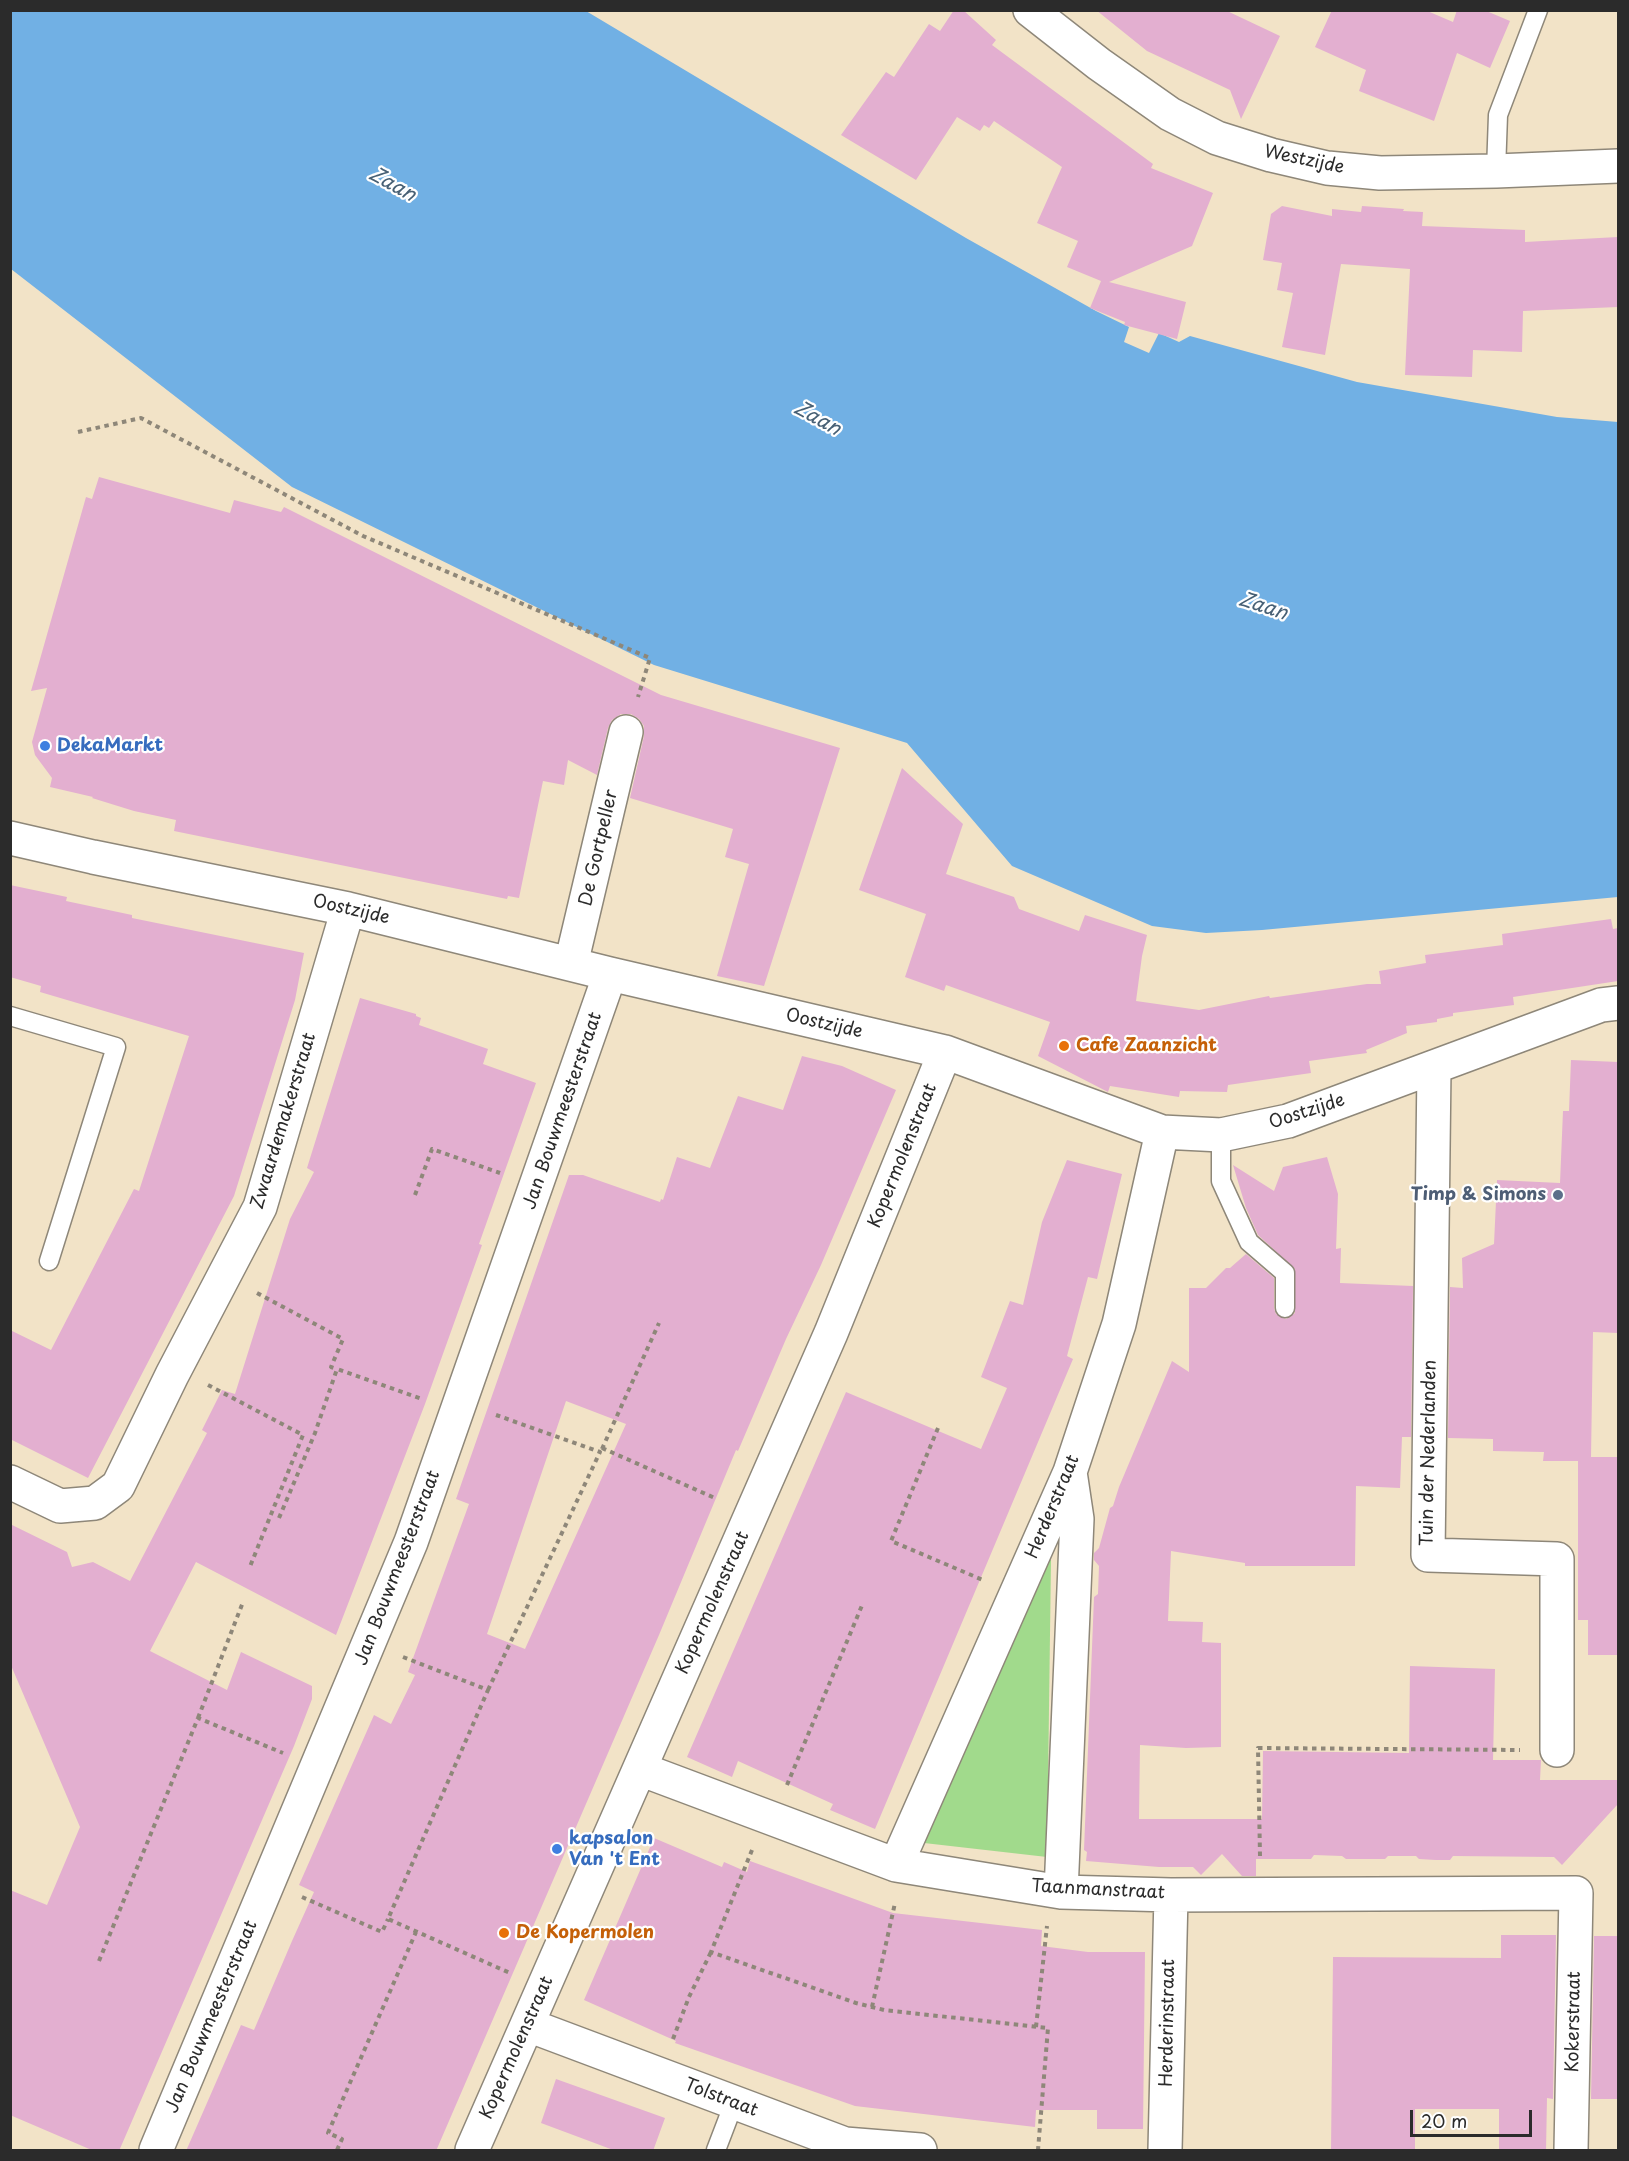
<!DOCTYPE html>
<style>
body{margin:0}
#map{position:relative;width:1629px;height:2161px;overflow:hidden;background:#f2e3c7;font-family:"Playpen Sans",sans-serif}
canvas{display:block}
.frame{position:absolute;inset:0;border:12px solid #2b2b2b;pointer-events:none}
.scale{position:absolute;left:1410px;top:2110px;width:122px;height:27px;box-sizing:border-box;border:3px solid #2b2b2b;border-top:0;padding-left:8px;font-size:18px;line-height:21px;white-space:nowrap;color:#2b2b2b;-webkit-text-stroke:4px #fff;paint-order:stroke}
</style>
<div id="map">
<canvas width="1629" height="2161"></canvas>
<div class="frame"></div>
<div class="scale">20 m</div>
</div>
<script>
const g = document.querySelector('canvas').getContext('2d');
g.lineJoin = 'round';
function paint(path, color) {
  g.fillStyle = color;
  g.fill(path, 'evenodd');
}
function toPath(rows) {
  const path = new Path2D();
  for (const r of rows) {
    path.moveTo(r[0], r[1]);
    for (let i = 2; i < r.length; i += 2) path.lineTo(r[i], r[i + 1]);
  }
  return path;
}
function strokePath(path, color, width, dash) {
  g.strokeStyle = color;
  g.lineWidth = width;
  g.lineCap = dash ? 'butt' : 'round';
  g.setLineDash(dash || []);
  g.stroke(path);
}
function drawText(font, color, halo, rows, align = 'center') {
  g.font = font + ' "Playpen Sans",sans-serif';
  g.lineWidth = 4.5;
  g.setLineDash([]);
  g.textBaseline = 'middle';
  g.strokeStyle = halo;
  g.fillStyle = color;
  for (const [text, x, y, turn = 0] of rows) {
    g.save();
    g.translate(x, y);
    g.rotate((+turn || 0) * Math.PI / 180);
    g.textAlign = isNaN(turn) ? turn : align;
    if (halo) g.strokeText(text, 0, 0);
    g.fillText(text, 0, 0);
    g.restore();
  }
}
const green = toPath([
 [1039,1554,1051,1560,1047,1857,924,1843]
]);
const water = toPath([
 [11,11,586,11,966,238,1096,311,1129,327,1124,342,1149,353,1159,333,1179,342,1190,336,1357,382,1557,417,1618,422,1618,897,1262,930,1206,933,1152,926,1012,866,907,743,654,665,292,487,11,269]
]);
const building = toPath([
 [954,10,963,10,996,40,992,45,1153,164,1151,168,1213,193,1192,246,1109,282,1186,302,1177,339,1124,325,1125,322,1090,308,1101,281,1067,267,1078,241,1037,223,1062,167,994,121,989,128,984,125,980,131,957,117,916,180,841,135,886,72,894,77,929,24,940,31],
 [1096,10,1225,10,1280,36,1241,119,1230,90,1147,51],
 [1332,10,1425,10,1453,22,1457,10,1484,10,1510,21,1490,68,1457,53,1434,121,1359,91,1366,70,1315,47],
 [1282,206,1332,216,1332,209,1361,212,1362,206,1404,209,1403,211,1423,212,1422,226,1525,230,1525,242,1618,237,1618,307,1523,311,1522,352,1473,350,1472,377,1405,375,1410,269,1341,264,1325,355,1282,347,1293,293,1277,290,1282,263,1263,260,1271,214],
 [99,477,230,513,234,500,281,512,284,507,661,695,840,748,764,986,717,976,749,864,725,857,733,829,630,798,644,736,644,726,639,719,631,714,621,714,612,720,608,728,597,775,568,760,564,785,543,781,519,898,508,896,507,899,174,831,176,820,134,811,92,798,93,797,50,787,52,778,35,755,32,742,47,688,31,691,86,497,92,499],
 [902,768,963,824,946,874,1014,897,1019,909,1079,931,1085,915,1147,935,1142,956,1136,1001,1199,1010,1269,996,1270,998,1367,984,1381,984,1379,971,1426,963,1425,955,1503,945,1502,934,1611,919,1613,929,1618,928,1618,981,1513,997,1514,1005,1453,1013,1453,1016,1437,1019,1437,1022,1406,1026,1407,1033,1366,1050,1367,1053,1309,1061,1311,1073,1228,1085,1227,1092,1180,1091,1179,1097,1110,1086,1108,1092,1038,1056,1050,1022,946,985,944,991,905,977,926,914,859,890],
 [10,885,67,897,66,901,132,915,132,918,304,953,295,1000,234,1196,88,1478,10,1439,10,1330,51,1350,134,1189,139,1191,189,1036,40,992,41,986,10,977],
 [360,998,416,1014,416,1016,421,1018,419,1025,488,1049,483,1064,536,1083,479,1244,482,1245,425,1404,336,1635,196,1562,150,1651,227,1690,241,1652,312,1686,312,1699,294,1746,119,2151,94,2151,10,2115,10,1890,47,1905,80,1827,10,1663,10,1524,67,1552,72,1567,93,1562,130,1581,207,1433,202,1430,222,1390,235,1394,290,1219,314,1172,307,1168],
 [802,1056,842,1066,896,1090,821,1265,786,1339,738,1451,736,1450,659,1635,436,2151,186,2151,241,2025,254,2030,292,1941,314,1892,299,1885,374,1715,391,1724,415,1675,408,1672,469,1504,456,1499,569,1175,583,1175,660,1202,661,1199,663,1200,677,1157,710,1168,738,1096,783,1110],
 [566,1401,626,1424,525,1649,487,1634],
 [1571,1060,1618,1062,1618,1333,1593,1332,1591,1457,1618,1457,1618,1655,1588,1655,1588,1620,1578,1620,1578,1461,1543,1461,1544,1452,1493,1451,1493,1439,1448,1438,1450,1287,1463,1288,1462,1258,1494,1244,1497,1180,1560,1183,1563,1111,1569,1111],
 [1327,1157,1338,1194,1336,1249,1341,1248,1340,1283,1413,1286,1411,1437,1402,1437,1400,1488,1356,1486,1355,1566,1245,1566,1245,1563,1171,1551,1168,1621,1203,1622,1202,1642,1221,1643,1221,1747,1186,1748,1140,1745,1139,1819,1262,1819,1263,1751,1409,1753,1410,1666,1495,1669,1493,1760,1541,1760,1540,1780,1618,1780,1618,1804,1562,1865,1554,1857,1453,1856,1450,1860,1436,1860,1419,1859,1416,1856,1388,1856,1385,1859,1346,1859,1342,1856,1314,1855,1311,1859,1256,1859,1256,1876,1242,1876,1222,1854,1201,1875,1193,1867,1159,1867,1086,1861,1087,1852,1084,1850,1094,1597,1098,1594,1099,1566,1094,1560,1094,1553,1099,1548,1110,1508,1113,1506,1119,1487,1172,1361,1189,1372,1189,1288,1206,1288,1226,1268,1230,1268,1246,1254,1274,1278,1274,1308,1276,1314,1286,1319,1295,1313,1295,1269,1258,1235,1246,1208,1233,1165,1274,1191,1283,1167],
 [1067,1160,1122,1174,1097,1279,1088,1277,1067,1356,1073,1359,875,1829,830,1810,833,1804,738,1761,732,1777,687,1757,846,1392,981,1449,1007,1388,981,1377,1010,1301,1023,1305,1042,1222],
 [654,1838,722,1867,724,1862,747,1872,750,1861,893,1913,1042,1930,1041,1946,1088,1952,1145,1952,1143,2129,1097,2129,1097,2110,1036,2110,1035,2127,855,2106,675,2043,676,2041,584,2000],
 [1501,1935,1556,1935,1553,2099,1547,2098,1546,2151,1499,2151,1499,2109,1415,2109,1415,2151,1331,2151,1333,1957,1501,1958],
 [1594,1936,1618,1936,1618,2099,1591,2099],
 [556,2079,665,2118,653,2151,616,2151,541,2123]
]);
const path = toPath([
 [78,432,141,418,363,536,650,658,638,697],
 [415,1195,432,1149,500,1173],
 [257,1293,343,1339,331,1367,337,1369],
 [208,1385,303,1435,249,1569],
 [938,1428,891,1541,983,1580],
 [602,1448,717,1499],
 [602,1449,659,1323],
 [279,1518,315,1433,337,1369,422,1399],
 [403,1657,488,1690,388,1919,510,1973],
 [488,1690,600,1452,496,1415],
 [198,1718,243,1602],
 [787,1785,863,1603],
 [752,1850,711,1952,856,2003,884,2010,1048,2028,1038,2150],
 [1260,1856,1258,1748,1520,1750],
 [302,1897,382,1932,388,1919],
 [99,1961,198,1718,283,1753],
 [872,2007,895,1903],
 [1036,2027,1047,1926],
 [673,2039,689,1997,711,1952],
 [337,2150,342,2139,328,2133,416,1932]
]);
const service = toPath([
 [1496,171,1498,115,1538,10],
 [10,1016,116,1047,49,1261],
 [1221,1135,1221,1181,1249,1242,1285,1273,1285,1308],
 [716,2150,734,2103]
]);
const minor = toPath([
 [10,838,93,857,348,909,610,974,945,1052,1162,1132,1221,1135,1288,1121,1601,1005,1618,1003],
 [571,964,626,732],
 [1434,1068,1428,1555,1557,1559,1557,1750],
 [10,1482,60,1506,95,1503,118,1486,172,1375,260,1207,348,909],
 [640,1769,896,1865,1061,1892,1171,1895,1576,1893,1571,2150],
 [896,1865,1070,1472,1119,1324,1162,1132],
 [1061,1892,1077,1519,1070,1472],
 [528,2025,845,2144,920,2150],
 [156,2150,411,1542,610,974],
 [472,2150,831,1333,945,1052],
 [1165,2150,1171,1895]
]);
const tertiary = toPath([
 [1030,10,1099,64,1170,114,1217,138,1271,155,1327,168,1380,173,1496,171,1618,166]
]);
const markers = [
 [45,746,6,"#3f7fe0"],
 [1064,1046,6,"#e8710a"],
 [1558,1195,6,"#5c6f8a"],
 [557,1849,6,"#3f7fe0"],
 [504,1933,6,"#e8710a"]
];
const streetNames = [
 ["Westzijde",1304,160,12],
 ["De Gortpeller",599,848,-77],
 ["Oostzijde",351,910,13],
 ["Oostzijde",824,1024,13],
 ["Jan Bouwmeesterstraat",563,1111,-71],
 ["Oostzijde",1307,1112,-18],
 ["Zwaardemakerstraat",284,1121,-73],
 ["Kopermolenstraat",903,1156,-68],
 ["Tuin der Nederlanden",1429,1453,-89],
 ["Herderstraat",1053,1507,-67],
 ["Jan Bouwmeesterstraat",398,1568,-69],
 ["Kopermolenstraat",713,1603,-66],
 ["Taanmanstraat",1098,1890,3],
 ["Jan Bouwmeesterstraat",212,2017,-67],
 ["Kokerstraat",1574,2022,-89],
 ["Herderinstraat",1168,2023,-89],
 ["Kopermolenstraat",517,2048,-66],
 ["Tolstraat",721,2098,21]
];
const shopNames = [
 ["DekaMarkt",57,746],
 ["kapsalon",569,1839],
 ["Van 't Ent",569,1860]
];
const foodNames = [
 ["Cafe Zaanzicht",1076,1046],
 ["De Kopermolen",516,1933]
];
const serviceNames = [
 ["Timp & Simons",1546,1195]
];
const waterNames = [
 ["Zaan",392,185,29],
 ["Zaan",817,419,29],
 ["Zaan",1263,607,18]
];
paint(green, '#a1da8c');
paint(water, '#71b0e4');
paint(building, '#e3afd0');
strokePath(service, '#8e8779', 21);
strokePath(minor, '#8e8779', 36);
strokePath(tertiary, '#8e8779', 36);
strokePath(path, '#8e8779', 4, [4.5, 4.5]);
strokePath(service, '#fff', 18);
strokePath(minor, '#fff', 33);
strokePath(tertiary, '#fff', 33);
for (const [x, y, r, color] of markers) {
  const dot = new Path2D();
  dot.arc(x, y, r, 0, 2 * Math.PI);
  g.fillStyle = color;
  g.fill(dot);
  strokePath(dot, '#fff', 2);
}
drawText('18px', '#2b2b2b', '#fff', streetNames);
drawText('bold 18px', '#366cbe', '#fff', shopNames, 'left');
drawText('bold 18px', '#c56008', '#fff', foodNames, 'left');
drawText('bold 18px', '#4e5e75', '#fff', serviceNames, 'right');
drawText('italic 20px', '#476075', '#fff', waterNames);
</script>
